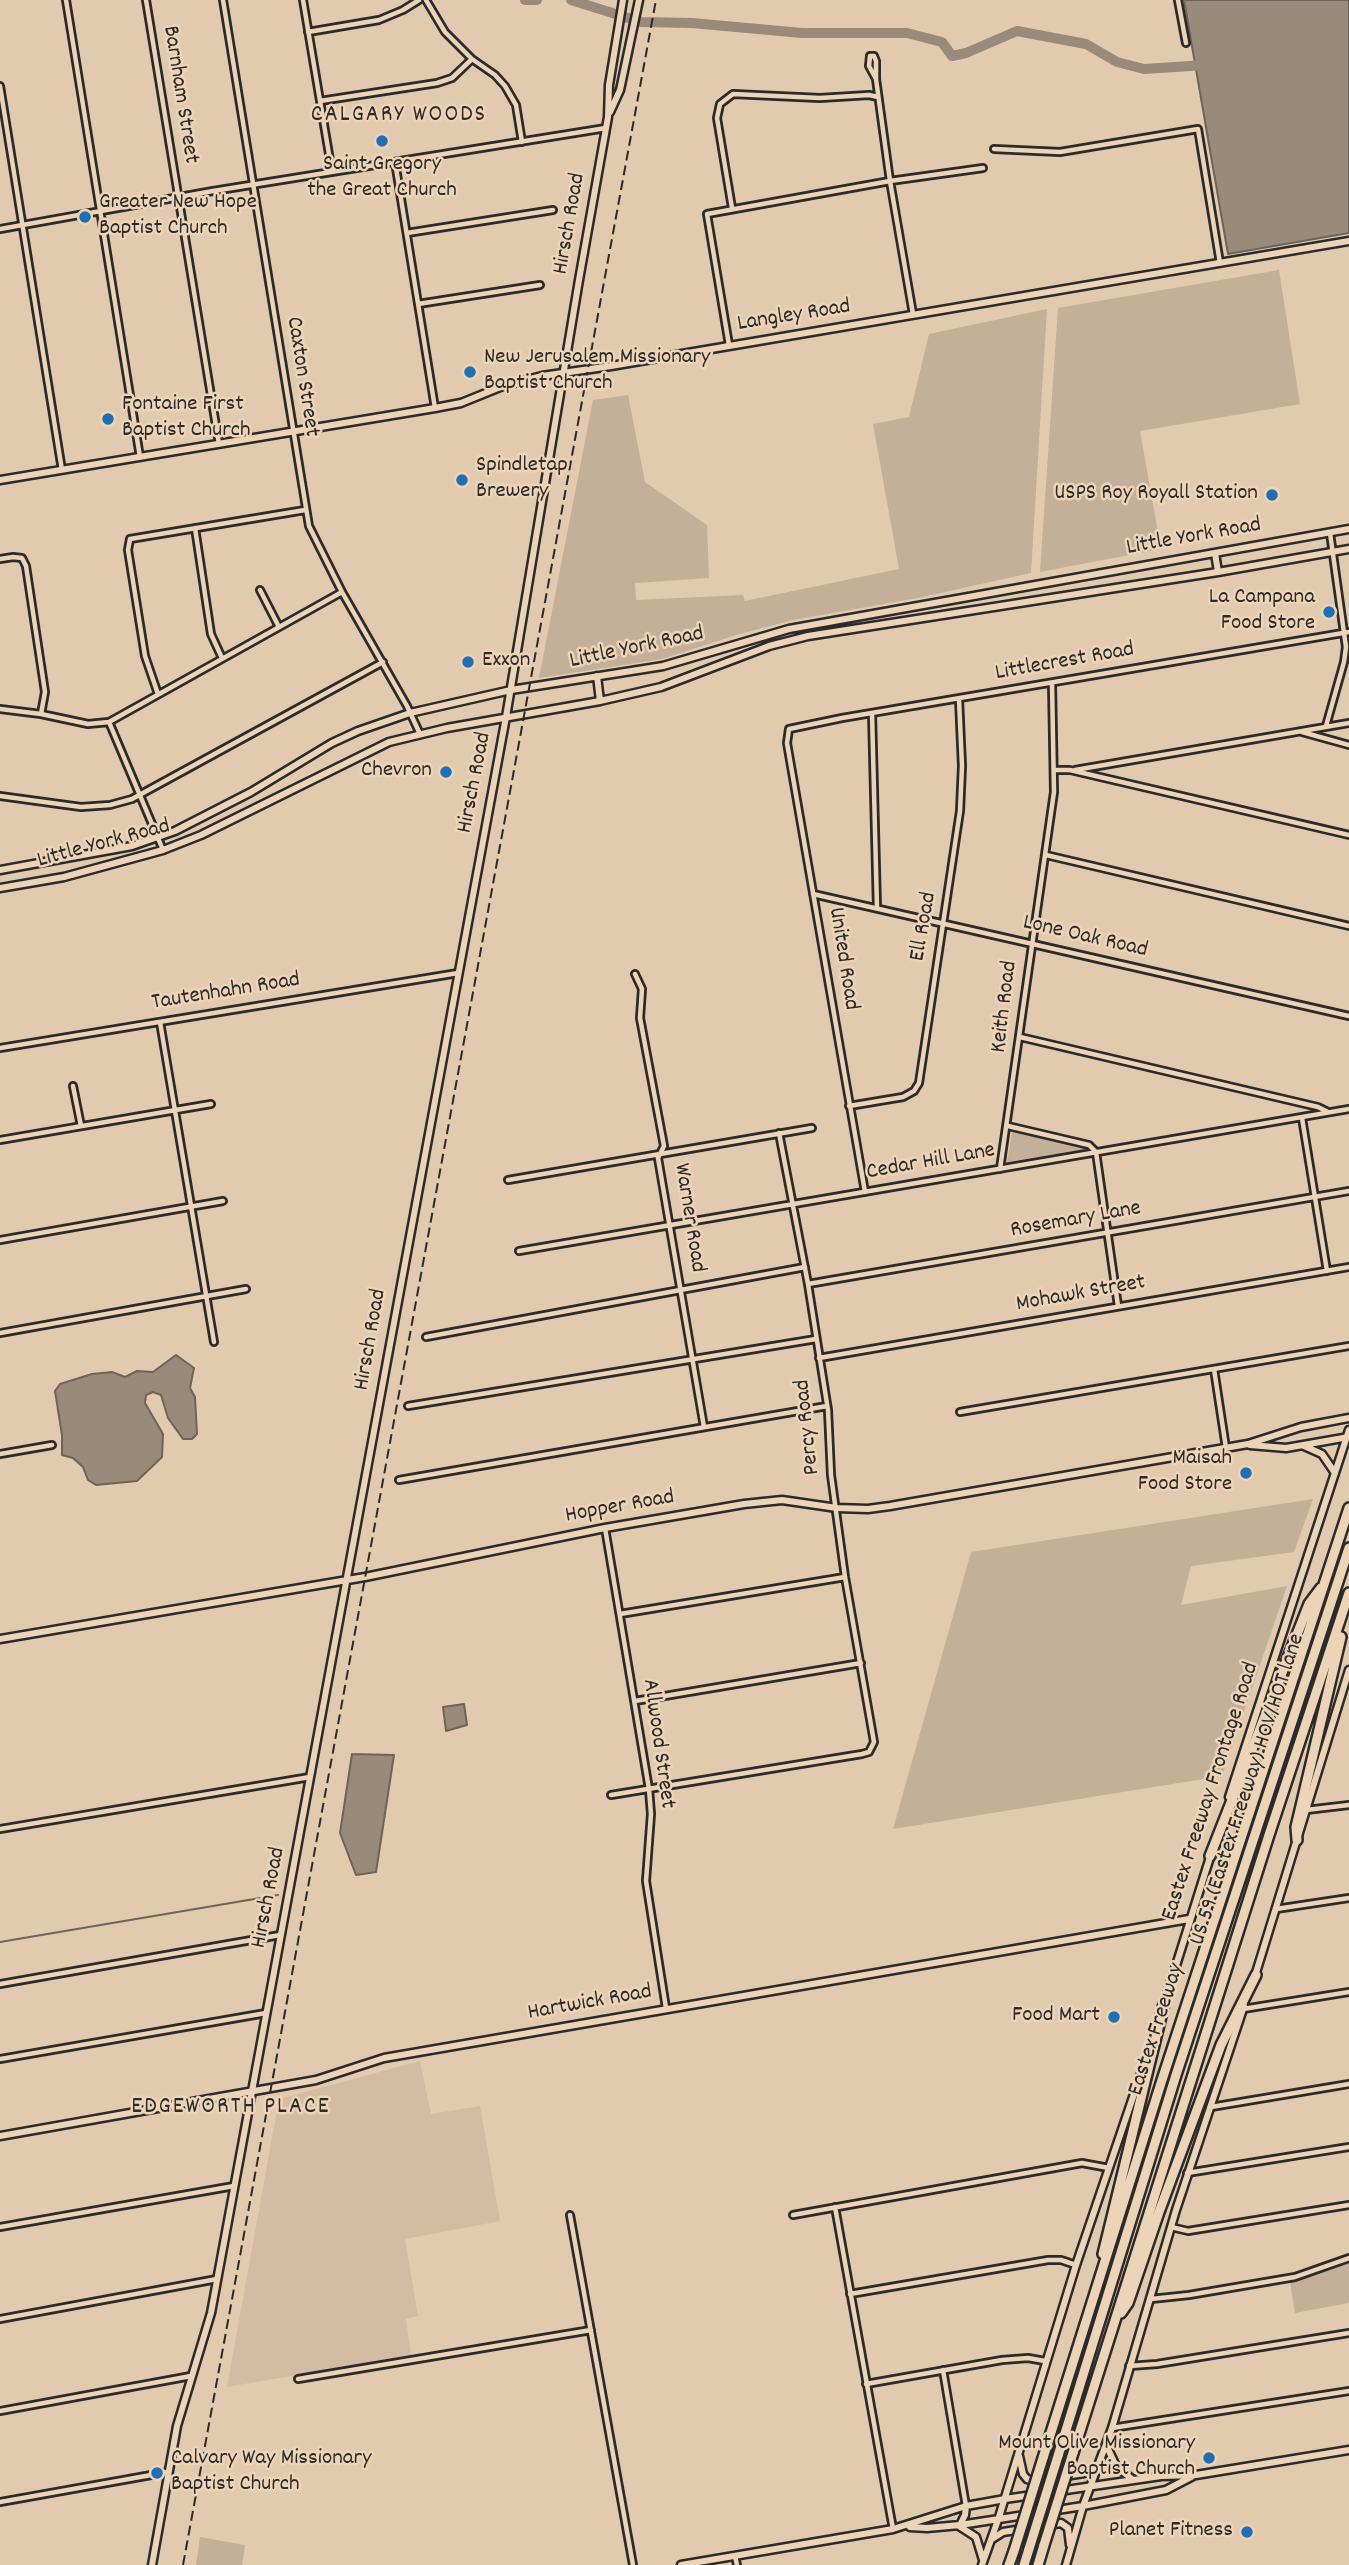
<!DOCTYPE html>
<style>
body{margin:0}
canvas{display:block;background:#e2caae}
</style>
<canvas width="1349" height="2565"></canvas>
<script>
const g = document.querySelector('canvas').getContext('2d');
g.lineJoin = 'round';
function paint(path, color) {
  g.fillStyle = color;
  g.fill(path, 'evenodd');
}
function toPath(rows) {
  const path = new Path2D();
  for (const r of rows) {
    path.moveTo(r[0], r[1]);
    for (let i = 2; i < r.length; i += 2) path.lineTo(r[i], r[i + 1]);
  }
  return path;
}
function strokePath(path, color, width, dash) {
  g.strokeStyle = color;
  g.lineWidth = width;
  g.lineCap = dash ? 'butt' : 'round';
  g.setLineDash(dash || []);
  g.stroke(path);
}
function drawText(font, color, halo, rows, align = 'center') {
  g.font = font + ' Dekko,sans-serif';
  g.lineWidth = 5;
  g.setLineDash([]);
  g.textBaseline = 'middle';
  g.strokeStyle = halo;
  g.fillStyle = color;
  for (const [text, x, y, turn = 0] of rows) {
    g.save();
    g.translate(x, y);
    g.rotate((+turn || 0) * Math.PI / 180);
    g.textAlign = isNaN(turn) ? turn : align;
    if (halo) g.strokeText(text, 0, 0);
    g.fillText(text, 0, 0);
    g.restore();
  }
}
const built = toPath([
 [420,2061,431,2114,480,2106,500,2221,405,2239,418,2316,406,2319,411,2355,227,2387,279,2099]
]);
const green = toPath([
 [1279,270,1300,404,1140,431,1161,549,1040,572,1058,308],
 [1047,309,1031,573,918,598,793,620,736,635,662,659,539,678,593,400,628,395,645,482,707,525,709,578,635,583,636,600,743,595,745,601,899,569,873,424,909,417,929,334],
 [1012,1132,1086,1149,1007,1162],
 [1313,1499,1294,1552,1191,1566,1181,1605,1287,1586,1222,1776,893,1829,971,1552],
 [1349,2261,1349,2303,1295,2313,1290,2282],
 [200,2537,245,2545,242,2565,196,2565]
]);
const water = toPath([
 [1184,0,1349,0,1349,233,1228,254,1184,0],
 [176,1355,194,1368,190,1388,195,1397,197,1434,192,1439,183,1439,168,1418,161,1395,153,1392,146,1395,145,1403,163,1434,162,1457,137,1481,96,1485,88,1480,83,1467,73,1458,62,1455,62,1435,55,1391,60,1384,92,1374,112,1372,125,1377,137,1371,153,1372,176,1355],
 [464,1704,467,1725,446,1731,443,1707,464,1704],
 [352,1754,394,1755,376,1872,356,1875,340,1833,352,1754]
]);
const stream = toPath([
 [0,1942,278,1895]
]);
const river = toPath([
 [525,0,537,0],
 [571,0,641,22,692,23,802,33,907,33,942,42,952,56,966,53,1017,31,1086,44,1117,62,1144,69,1206,65]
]);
const street = toPath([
 [66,0,140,457],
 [146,0,219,444],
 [223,0,309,526,342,592,407,706,420,734],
 [303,0,332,172],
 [426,0,445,32,472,59,495,75,505,86,516,105,522,142],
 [1178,0,1186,43],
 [308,32,379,20,403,10,419,0],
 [876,79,869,66,870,56,874,56,876,61,876,79,890,181,913,314],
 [0,86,62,470],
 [320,101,437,83,452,78,472,59],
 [994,149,1060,152,1198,129,1220,263],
 [395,162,435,408],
 [732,208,717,118,720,104,733,94,820,98,869,95,878,97],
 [0,229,213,191,606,128],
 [407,233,553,210],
 [418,304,540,285],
 [729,345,707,214,890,181,983,168],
 [195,528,211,634,222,658],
 [0,559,13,557,22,558,26,566,45,692,41,714],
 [260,590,279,627],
 [158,694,145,656,128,550,130,539,305,510],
 [0,709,41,714,88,724,109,722,342,592],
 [872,713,877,908],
 [109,722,163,850],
 [1326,726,1344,662,1346,647,1330,533],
 [1302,732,1349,745],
 [1054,770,1070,770,1349,835],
 [1075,770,1349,723],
 [0,796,81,807,110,805,132,799,383,662],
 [1046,855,1349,926],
 [813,894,1349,1016],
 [635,974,642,989,640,1018,664,1146,658,1158,704,1427],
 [160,1022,214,1342],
 [1020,1037,1318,1107,1328,1112],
 [0,1048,458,973],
 [73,1086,81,1126],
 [849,1106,903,1097,914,1091,919,1083,960,811,962,766,959,699],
 [1302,1118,1327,1271],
 [1008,1126,1089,1145,1096,1152],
 [0,1140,211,1104],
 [1096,1152,1118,1306],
 [1000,1169,1054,792,1052,683],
 [508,1180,812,1128],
 [865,1192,787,743,789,729,842,718,1349,632],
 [0,1240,223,1201],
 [519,1251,1349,1109],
 [808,1284,1349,1191],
 [0,1333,246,1289],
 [426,1337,805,1267],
 [819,1358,1349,1267],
 [1214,1369,1226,1448],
 [408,1406,816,1339],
 [960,1412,1349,1346],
 [0,1454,52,1445],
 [399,1480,827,1406],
 [605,1528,649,1789,651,1814,646,1881,666,2008],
 [620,1614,845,1577],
 [635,1701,861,1663],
 [611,1795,862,1754,869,1752,874,1742,845,1577,831,1475,828,1410,808,1284,779,1133],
 [1306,1810,1349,1805],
 [0,1829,310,1777],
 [1276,1909,1349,1898],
 [0,1984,280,1935],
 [1243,2009,1349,1992],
 [0,2059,266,2013],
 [1211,2107,1349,2084],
 [1187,2173,1349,2147],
 [835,2207,893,2529],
 [570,2215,633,2565],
 [793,2215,1082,2163,1109,2168],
 [0,2227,234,2186],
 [1171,2227,1188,2231,1349,2205],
 [850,2294,1048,2260,1061,2260,1076,2265],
 [1151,2299,1189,2295,1295,2277,1349,2258],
 [0,2319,217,2279],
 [1129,2366,1157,2364,1349,2333],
 [943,2370,966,2506],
 [298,2379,591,2330],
 [866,2384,1002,2360,1028,2358,1045,2361],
 [0,2411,191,2376],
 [1112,2428,1349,2391],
 [0,2502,168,2472],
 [735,2556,737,2565]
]);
const secondary = toPath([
 [610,112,620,90,639,0],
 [0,480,435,408,461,403,503,386,542,376,611,366,1349,241],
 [1215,553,1218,572],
 [597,676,600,701],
 [0,870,132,846,175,831,251,792,332,743,358,731,410,713,511,690,663,666,789,629,1349,529],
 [0,888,64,877,163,850,201,835,389,742,447,728,600,701,661,687,769,646,808,636,1218,572,1349,549],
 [1250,1445,1286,1448,1349,1437],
 [1304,1446,1322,1454,1335,1473],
 [0,1639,365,1577,605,1528,744,1504,782,1500,837,1508,868,1509,890,1506,1248,1444,1301,1427,1349,1418],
 [1229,1797,1349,1430],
 [1255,1976,1349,1670],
 [1163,2007,1211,1854],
 [0,2136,316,2080,384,2058,1189,1919],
 [1107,2447,1116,2466,1133,2480],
 [1019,2456,1023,2474,1027,2479,1034,2481,1084,2473,1098,2466],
 [960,2525,965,2515,966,2506],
 [959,2526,976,2537,983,2560],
 [910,2527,927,2528,960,2525,1083,2506,1166,2490,1193,2476],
 [992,2539,1003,2532,1061,2523,1068,2528,1070,2545],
 [152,2565,177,2426,211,2313,506,717,579,280,608,117,609,85,623,0],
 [681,2565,893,2529,966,2506,1005,2499,1161,2476,1196,2475,1349,2450],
 [982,2565,999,2517,1076,2265,1150,2047],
 [1066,2565,1083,2506,1112,2428,1176,2210,1244,2006]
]);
const highway = toPath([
 [1297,1840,1296,1827,1341,1637],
 [1210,1856,1309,1604,1321,1588],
 [1103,2254,1164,2004],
 [1121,2313,1128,2303,1159,2212,1221,2045,1256,1975],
 [1073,2453,1269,1835,1349,1593],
 [1058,2456,1176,2075,1349,1548],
 [1043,2458,1162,2080,1349,1508],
 [1009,2565,1014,2551],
 [1024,2565,1029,2549],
 [1038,2565,1044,2545]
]);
const rail = toPath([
 [183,2565,656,0]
]);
const highwayBridge = toPath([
 [1044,2545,1073,2453],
 [1029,2549,1058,2456],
 [1014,2551,1043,2458]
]);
const markers = [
 [382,141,7,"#1f6fb2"],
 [85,217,7,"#1f6fb2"],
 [470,372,7,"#1f6fb2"],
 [108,419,7,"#1f6fb2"],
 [462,480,7,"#1f6fb2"],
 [1272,495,7,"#1f6fb2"],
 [1329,612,7,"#1f6fb2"],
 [468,662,7,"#1f6fb2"],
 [446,772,7,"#1f6fb2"],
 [1246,1473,7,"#1f6fb2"],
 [1114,2017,7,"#1f6fb2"],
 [1209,2458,7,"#1f6fb2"],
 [157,2473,7,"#1f6fb2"],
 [1247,2532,7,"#1f6fb2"]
];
const streetNames = [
 ["Barnham Street",179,95,81],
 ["Hirsch Road",571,224,-80],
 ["Langley Road",794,317,-9],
 ["Caxton Street",301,377,81],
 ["Little York Road",1194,538,-10],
 ["Little York Road",637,649,-12],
 ["Littlecrest Road",1065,663,-10],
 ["Hirsch Road",476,783,-79],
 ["Little York Road",104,845,-15],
 ["Ell Road",925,927,-80],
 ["Lone Oak Road",1085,938,13],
 ["United Road",842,959,81],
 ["Tautenhahn Road",226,993,-9],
 ["Keith Road",1006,1007,-83],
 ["Cedar Hill Lane",931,1163,-10],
 ["Warner Road",688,1218,81],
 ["Rosemary Lane",1076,1221,-10],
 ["Mohawk Street",1081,1295,-10],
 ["Hirsch Road",372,1340,-80],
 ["Percy Road",809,1427,-96],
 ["Hopper Road",620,1508,-10],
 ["Allwood Street",657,1744,82],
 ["US 59 (Eastex Freeway) HOV/HOT lane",1249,1790,-72],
 ["Eastex Freeway Frontage Road",1212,1792,-72],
 ["Hirsch Road",270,1898,-79],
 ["Hartwick Road",590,2004,-10],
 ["Eastex Freeway",1158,2030,-72]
];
const poiNames = [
 ["Saint Gregory",382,166,"center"],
 ["the Great Church",382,192,"center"],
 ["Greater New Hope",99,204,"left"],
 ["Baptist Church",99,230,"left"],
 ["New Jerusalem Missionary",484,359,"left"],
 ["Baptist Church",484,385,"left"],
 ["Fontaine First",122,406,"left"],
 ["Baptist Church",122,432,"left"],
 ["Spindletap",476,467,"left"],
 ["Brewery",476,493,"left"],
 ["USPS Roy Royall Station",1258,495],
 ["La Campana",1315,599],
 ["Food Store",1315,625],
 ["Exxon",482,662,"left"],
 ["Chevron",432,772],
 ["Maisah",1232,1460],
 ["Food Store",1232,1486],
 ["Food Mart",1100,2017],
 ["Mount Olive Missionary",1195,2445],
 ["Baptist Church",1195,2471],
 ["Calvary Way Missionary",171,2460,"left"],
 ["Baptist Church",171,2486,"left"],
 ["Planet Fitness",1233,2532]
];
const neighbourhoodNames = [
 ["CALGARY WOODS",399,117],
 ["EDGEWORTH PLACE",231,2109]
];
paint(built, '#d3bca3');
paint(green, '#c4af98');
paint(water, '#9a8a79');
strokePath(water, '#6e645a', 2);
strokePath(stream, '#6e645a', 2);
strokePath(river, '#9a8a79', 10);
strokePath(street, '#2b2b2b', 10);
strokePath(secondary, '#2b2b2b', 11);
strokePath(highway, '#2b2b2b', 14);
strokePath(street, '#eed4b6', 4.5);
strokePath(secondary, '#eed4b6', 6);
strokePath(highway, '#eed4b6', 9);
strokePath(rail, '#2b2b2b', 2, [10, 5]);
strokePath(highwayBridge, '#2b2b2b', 14, []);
strokePath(highwayBridge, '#eed4b6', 9);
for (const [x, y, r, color] of markers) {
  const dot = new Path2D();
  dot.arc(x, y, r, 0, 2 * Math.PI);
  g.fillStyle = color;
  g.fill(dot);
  strokePath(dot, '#eed4b6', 2.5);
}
drawText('23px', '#2b2b2b', '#eed4b6', streetNames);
drawText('23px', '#2b2b2b', '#eed4b6', poiNames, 'right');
g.letterSpacing = '2px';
drawText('24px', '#2b2b2b', '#eed4b6', neighbourhoodNames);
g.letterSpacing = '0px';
</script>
